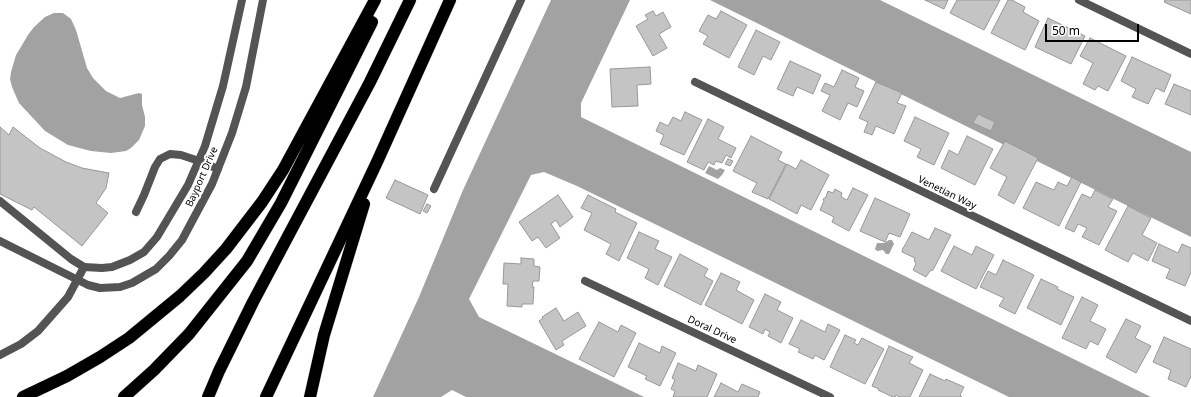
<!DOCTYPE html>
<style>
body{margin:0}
#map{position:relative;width:1191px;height:397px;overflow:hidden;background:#fff;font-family:"Noto Sans",sans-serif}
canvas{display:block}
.scale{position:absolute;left:1045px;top:24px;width:94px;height:18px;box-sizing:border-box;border:2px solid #000;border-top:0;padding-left:5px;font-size:12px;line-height:14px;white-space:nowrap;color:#000;-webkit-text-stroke:3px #fff;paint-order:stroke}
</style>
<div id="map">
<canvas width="1191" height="397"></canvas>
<div class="scale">50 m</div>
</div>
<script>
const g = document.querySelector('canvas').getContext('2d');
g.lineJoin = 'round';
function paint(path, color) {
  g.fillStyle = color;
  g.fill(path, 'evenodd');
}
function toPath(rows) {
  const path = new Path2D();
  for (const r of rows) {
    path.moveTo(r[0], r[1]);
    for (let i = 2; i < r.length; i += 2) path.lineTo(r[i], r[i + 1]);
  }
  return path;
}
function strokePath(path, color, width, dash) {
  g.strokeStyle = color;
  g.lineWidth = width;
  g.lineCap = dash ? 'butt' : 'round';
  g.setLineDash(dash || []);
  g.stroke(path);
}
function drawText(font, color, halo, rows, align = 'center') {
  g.font = font + ' "Noto Sans",sans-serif';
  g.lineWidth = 4;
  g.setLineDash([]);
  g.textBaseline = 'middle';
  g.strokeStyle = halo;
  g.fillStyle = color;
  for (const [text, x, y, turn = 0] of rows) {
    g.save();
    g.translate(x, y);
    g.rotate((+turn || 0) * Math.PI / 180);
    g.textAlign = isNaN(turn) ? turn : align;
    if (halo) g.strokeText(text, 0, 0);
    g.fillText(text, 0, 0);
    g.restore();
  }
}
const water = toPath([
 [551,0,630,0,581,103,581,117,1151,397,1009,397,577,186,544,172,531,175,469,299,479,317,644,397,466,397,452,390,441,397,373,397,419,297,463,190],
 [710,0,880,0,1191,152,1191,237],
 [54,13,63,13,71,19,76,30,87,68,93,78,106,91,120,98,139,93,142,94,142,105,145,117,145,126,139,140,131,148,126,151,111,153,91,151,68,145,45,131,19,103,12,87,10,79,11,72,16,55,28,35,34,27,45,17],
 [709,166,717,170,720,168,725,170,722,175,718,179,705,173],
 [889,240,892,240,894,244,889,254,886,254,883,250,877,251,875,249,877,243,884,243]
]);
const building = toPath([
 [925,0,948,0,944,9,925,0],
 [957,0,1000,0,984,30,950,13,957,0],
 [1008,0,1012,0,1025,7,1023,12,1039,21,1025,50,991,33,1008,0],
 [1165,0,1191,0,1191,14,1164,2,1165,0],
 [653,11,656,16,663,12,671,27,659,34,667,48,653,56,636,26,648,19,645,15,653,11],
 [721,11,747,25,729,58,703,44,708,36,699,31,708,15,716,19,721,11],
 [1048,18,1085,36,1071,64,1035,47,1048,18],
 [756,30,780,42,771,60,763,56,754,75,738,67,756,30],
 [1090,38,1126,56,1108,91,1098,86,1095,90,1083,84,1093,63,1080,56,1090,38],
 [1132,57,1171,75,1164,92,1156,88,1148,104,1132,97,1136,89,1121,81,1132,57],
 [790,61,821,75,813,94,797,87,793,96,777,89,790,61],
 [650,67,651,84,637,85,638,106,612,107,610,69,650,67],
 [842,70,859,78,855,87,864,91,857,107,848,103,840,120,822,111,830,95,821,91,825,83,834,87,842,70],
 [876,82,902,93,897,103,906,106,894,134,876,126,872,135,864,132,868,122,859,118,876,82],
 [1174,84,1191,91,1191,115,1165,104,1174,84],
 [685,112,702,120,684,155,660,144,664,135,656,131,660,122,668,126,673,117,681,121,685,112],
 [978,114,995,122,991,131,973,123,978,114],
 [915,117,949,133,934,165,917,157,921,149,904,141,915,117],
 [708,119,724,127,718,139,736,148,731,158,726,155,722,163,716,161,714,165,708,162,704,170,687,162,708,119],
 [0,127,9,135,13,127,40,148,66,162,82,168,109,173,106,188,96,203,108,213,82,246,34,207,32,210,0,194,0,127],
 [751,136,782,152,778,160,786,164,768,199,752,192,757,183,733,171,751,136],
 [967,136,993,149,975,185,941,168,949,150,958,155,967,136],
 [1005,141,1038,158,1014,204,998,195,1007,177,990,168,1005,141],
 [728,159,733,161,730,166,725,164,728,159],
 [801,160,829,175,811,210,801,205,797,214,769,199,787,164,796,169,801,160],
 [1072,177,1081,182,1059,226,1023,208,1036,182,1054,190,1058,182,1067,186,1072,177],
 [395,180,428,195,420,214,386,198,395,180],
 [853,188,868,195,849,231,832,222,834,217,820,210,824,201,823,199,826,197,828,191,833,193,835,189,842,193,841,197,847,200,853,188],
 [1095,190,1113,199,1108,207,1117,211,1099,245,1082,237,1087,228,1078,224,1074,232,1065,228,1082,194,1091,198,1095,190],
 [558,195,573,217,560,227,556,220,551,224,560,238,546,248,538,237,532,241,519,222,558,195],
 [588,195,616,209,615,212,637,223,619,261,606,254,611,244,584,230,592,213,581,208,588,195],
 [875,198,910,214,900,237,889,233,885,242,860,231,875,198],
 [427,204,431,206,427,213,423,211,427,204],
 [1128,206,1151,218,1142,235,1157,243,1148,261,1133,253,1128,262,1105,250,1128,206],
 [935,228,951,235,933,270,930,271,926,277,913,270,916,264,914,260,915,258,902,252,903,248,905,245,912,232,929,240,935,228],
 [639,232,659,241,655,249,672,257,658,285,645,278,649,269,627,258,639,232],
 [1159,244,1178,253,1182,244,1191,248,1191,272,1185,286,1166,278,1170,269,1152,261,1159,244],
 [954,246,972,255,976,246,994,255,976,289,941,271,954,246],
 [680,254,708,269,704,276,713,281,701,305,664,286,680,254],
 [521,258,534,259,534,266,540,267,539,281,533,281,532,287,534,287,533,304,522,304,522,307,507,306,508,284,503,284,504,263,521,264,521,258],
 [1003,260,1034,275,1015,314,999,306,1004,298,980,287,988,271,996,275,1003,260],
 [721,273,740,282,736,290,754,300,742,324,705,305,721,273],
 [1041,279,1058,287,1057,289,1074,297,1061,325,1027,308,1041,279],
 [765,294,781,302,777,310,793,318,781,343,768,336,770,332,765,329,763,334,749,327,765,294],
 [1082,297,1098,305,1090,321,1106,329,1098,345,1090,341,1086,349,1062,338,1082,297],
 [556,308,564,321,578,312,586,326,562,341,564,345,556,350,539,321,543,318,542,317,556,308],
 [1126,319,1141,326,1135,338,1151,346,1136,373,1106,357,1126,319],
 [801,320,825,332,828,324,840,330,824,360,815,355,813,359,798,352,800,349,789,344,801,320],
 [599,322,618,332,621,325,636,333,614,377,579,359,599,322],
 [845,335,856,340,854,343,858,345,862,338,884,349,865,384,830,367,845,335],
 [1164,337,1191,349,1191,376,1186,387,1168,379,1171,370,1153,362,1164,337],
 [639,343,660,353,662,346,676,353,660,386,645,379,647,376,628,367,639,343],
 [889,346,913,357,909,363,923,370,910,397,899,397,896,395,895,397,893,397,878,390,879,389,872,386,889,346],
 [678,363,696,371,698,365,717,374,707,397,673,397,675,391,671,389,675,380,672,378,678,363],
 [930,374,945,381,946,379,964,387,960,395,962,397,919,397,930,374],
 [721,383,738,392,742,384,760,392,758,397,714,397,721,383]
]);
const lane = toPath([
 [0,201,71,259,84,267],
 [136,212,144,195,155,167,160,159,170,154,181,155,199,161,218,169],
 [0,241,78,280]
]);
const street = toPath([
 [1079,0,1191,54],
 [695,82,1191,321],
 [434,189,521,0],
 [78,280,88,285,100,288,120,287,132,283,156,269,169,256,182,240,212,184,232,133,246,87,263,0],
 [585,281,830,397],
 [0,355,21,344,38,331,68,297,84,267,102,268,112,267,130,260,144,252,157,237,188,185,205,146,223,86,242,0]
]);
const highway = toPath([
 [23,397,67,376,100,357,129,338,180,296,204,273,226,249,262,202,283,170,375,0],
 [124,397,154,370,189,334,247,261,281,203,372,22],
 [208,397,219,371,253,302,370,82,410,0],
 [266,397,377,162,450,0],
 [310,397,324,335,364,204]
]);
const streetNames = [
 ["Bayport Drive",202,177,-66],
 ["Venetian Way",947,193,26],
 ["Doral Drive",712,330,25]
];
paint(water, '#a2a2a2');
paint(building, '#c4c4c4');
strokePath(building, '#989898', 1);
strokePath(highway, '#dbdbdb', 13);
strokePath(lane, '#545454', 8);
strokePath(street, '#545454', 8);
strokePath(highway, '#000', 12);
drawText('10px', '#000', '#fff', streetNames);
</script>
